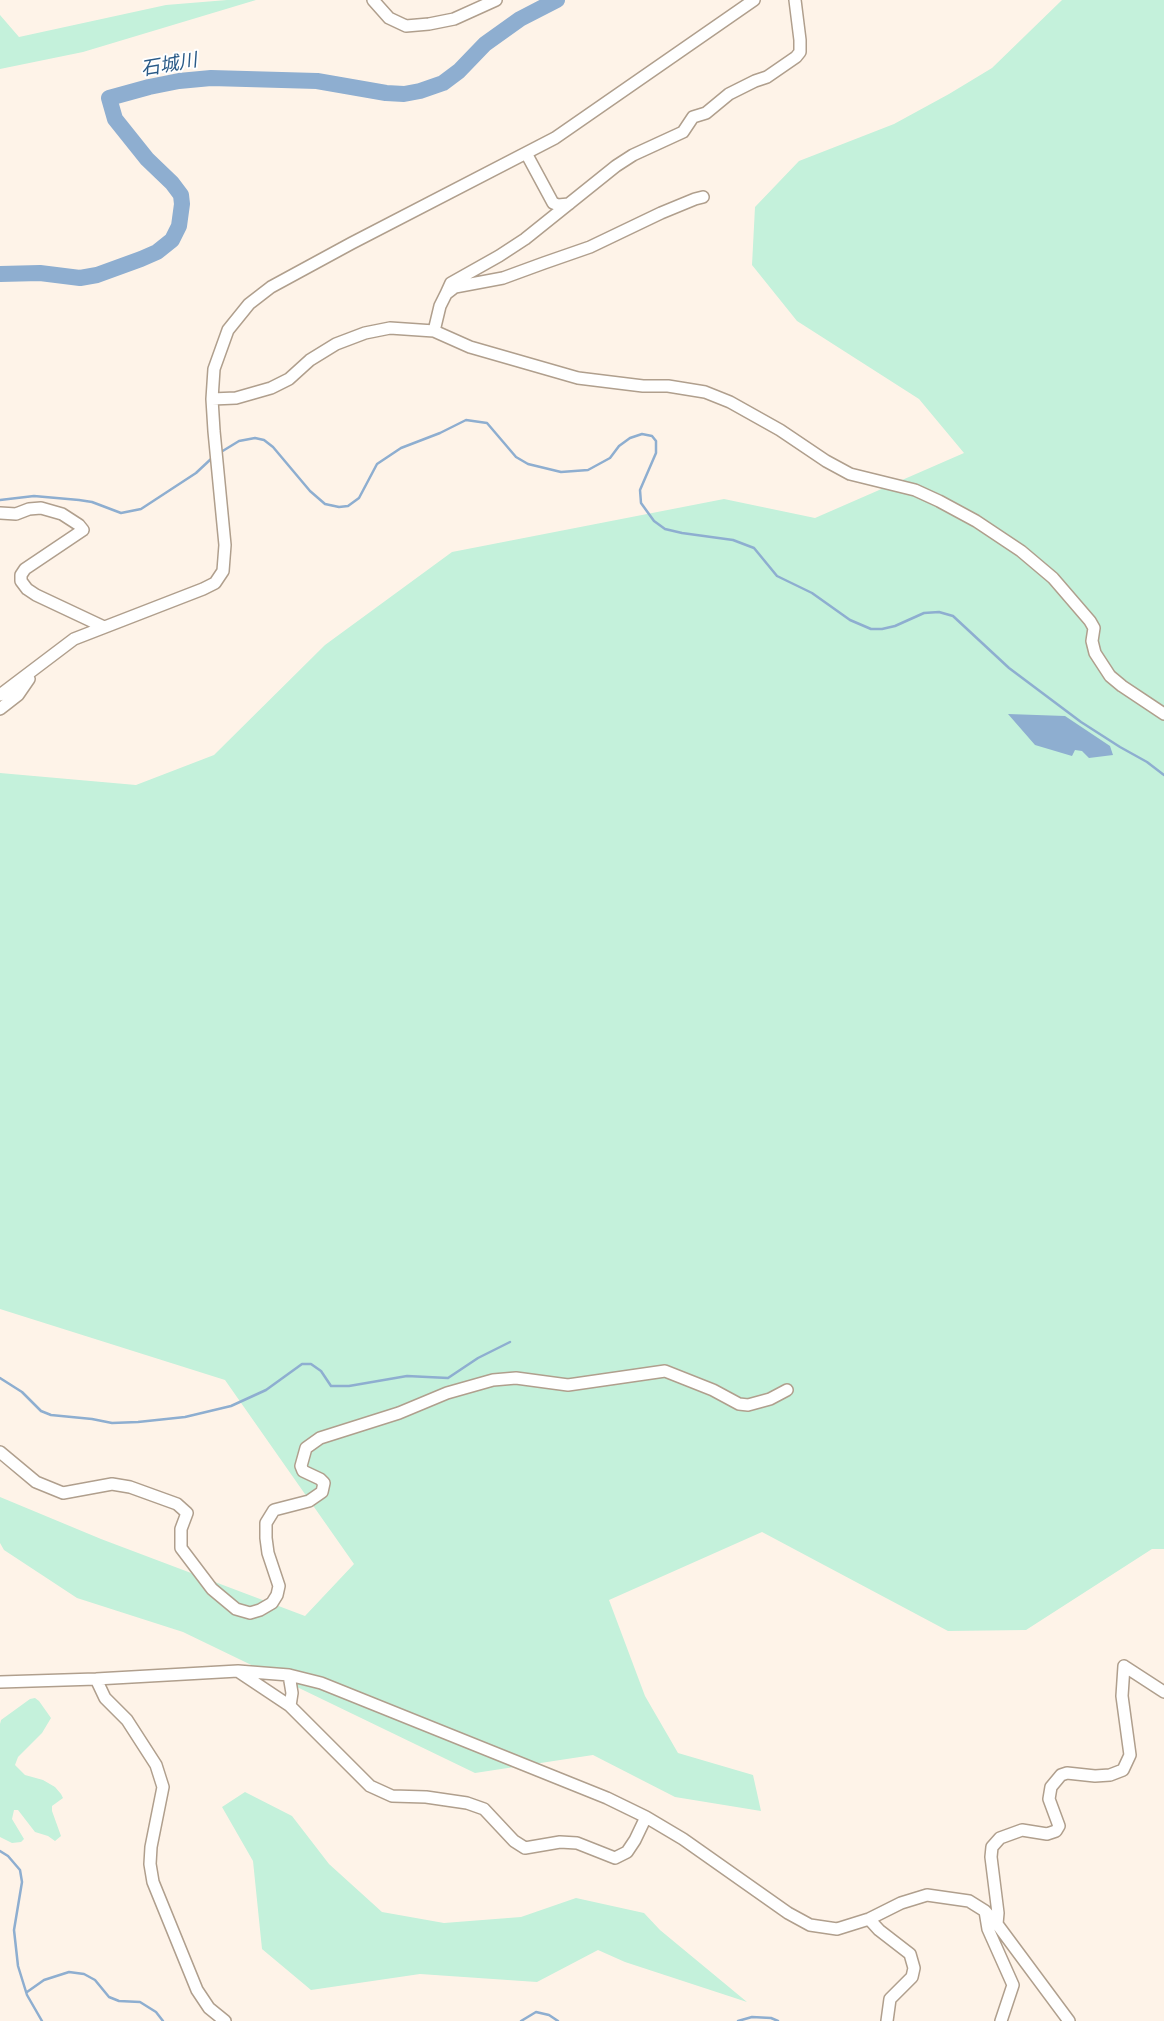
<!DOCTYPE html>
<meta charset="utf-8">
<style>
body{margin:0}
canvas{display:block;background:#fef3e8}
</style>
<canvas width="1164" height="2021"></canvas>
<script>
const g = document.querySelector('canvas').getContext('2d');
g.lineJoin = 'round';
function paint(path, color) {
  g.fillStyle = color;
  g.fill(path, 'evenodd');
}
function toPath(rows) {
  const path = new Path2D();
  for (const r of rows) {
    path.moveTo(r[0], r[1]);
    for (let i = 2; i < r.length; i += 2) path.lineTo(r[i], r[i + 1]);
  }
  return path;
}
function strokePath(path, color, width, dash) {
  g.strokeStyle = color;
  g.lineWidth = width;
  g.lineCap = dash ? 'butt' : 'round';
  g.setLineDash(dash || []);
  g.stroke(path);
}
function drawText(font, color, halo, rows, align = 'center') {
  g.font = font + ' "Alegreya Sans","Noto Sans JP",sans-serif';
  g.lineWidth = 4;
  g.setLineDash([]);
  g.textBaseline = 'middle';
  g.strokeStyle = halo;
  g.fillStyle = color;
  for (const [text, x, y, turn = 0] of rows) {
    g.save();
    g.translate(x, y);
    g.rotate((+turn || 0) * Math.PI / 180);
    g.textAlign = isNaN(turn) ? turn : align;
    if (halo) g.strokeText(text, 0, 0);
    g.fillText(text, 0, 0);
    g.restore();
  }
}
const green = toPath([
 [227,0,256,0,83,52,0,69,0,15,19,37,166,5],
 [1062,0,1164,0,1164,1549,1152,1549,1026,1630,948,1631,762,1532,609,1600,645,1696,678,1753,753,1775,761,1811,675,1797,593,1755,475,1773,183,1632,77,1598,4,1550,0,1543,0,1497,101,1539,305,1616,354,1564,225,1380,0,1309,0,773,136,785,214,755,325,645,452,552,724,499,815,518,964,453,919,399,797,321,752,265,755,207,799,161,894,124,949,94,992,68],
 [35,1698,39,1701,51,1718,42,1733,18,1757,15,1765,25,1775,43,1780,55,1787,61,1794,63,1798,52,1806,52,1811,61,1836,55,1841,48,1836,35,1832,18,1810,14,1810,12,1819,24,1839,21,1842,12,1843,0,1837,0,1724,1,1720,30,1699],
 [245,1792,292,1816,329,1864,382,1912,444,1923,521,1917,576,1898,644,1913,660,1930,747,2002,625,1962,598,1950,537,1982,420,1974,311,1990,262,1949,253,1861,222,1807]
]);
const water = toPath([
 [1008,714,1065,716,1110,746,1113,755,1089,758,1082,751,1075,750,1072,756,1035,745]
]);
const stream = toPath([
 [221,452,239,441,255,438,264,440,273,447,310,491,325,504,339,507,348,506,359,498,377,464,401,448,440,433,466,420,487,423,516,457,528,464,561,472,588,470,610,458,619,446,630,438,642,434,652,436,656,441,656,453,640,490,641,503,654,521,665,529,682,533,733,540,754,548,777,576,812,593,850,620,871,629,882,629,895,626,924,613,939,612,953,616,1009,668,1081,722,1120,747,1147,762,1164,775],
 [0,500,34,496,79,500,92,502,121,513,141,509,196,473,212,458],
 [0,1378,22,1392,41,1411,51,1415,92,1419,112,1423,138,1422,185,1417,231,1406,266,1390,302,1364,311,1364,321,1371,331,1386,349,1386,407,1376,448,1378,478,1358,510,1342],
 [0,1851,8,1856,20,1870,22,1882,14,1930,18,1966,27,1995,42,2021],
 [27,1992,44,1980,69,1972,84,1974,95,1980,109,1997,119,2001,140,2002,156,2012,163,2021],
 [521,2021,536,2012,549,2015,558,2021],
 [738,2021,752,2017,771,2018,778,2021]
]);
const river = toPath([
 [0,274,40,273,80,278,97,275,141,259,157,252,172,240,179,226,182,204,181,195,172,183,147,159,115,119,109,98,149,87,179,81,211,78,317,81,386,93,404,94,420,91,443,83,459,71,485,44,520,19,557,0]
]);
const minor = toPath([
 [373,0,389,18,406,26,429,24,454,19,496,0],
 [526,153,553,203,558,205,569,204],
 [446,294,451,283,499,256,525,239,616,166,633,155,683,132,693,117,706,113,729,94,755,81,767,77,796,57,800,52,800,40,795,0],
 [434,331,440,306,446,294,455,287,503,278,544,263,590,247,661,213,695,199,703,197],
 [212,399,236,398,271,388,289,379,310,360,336,344,365,333,390,328,434,331,470,347,578,378,643,386,668,386,705,392,730,402,780,430,826,461,850,474,915,490,939,501,976,521,1021,551,1053,578,1090,621,1094,628,1092,641,1095,653,1110,676,1122,686,1164,714],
 [0,513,16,514,29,509,41,508,62,514,79,525,83,530,25,569,21,575,21,581,27,589,36,595,104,627],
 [0,695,74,639,203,589,215,583,223,571,225,545,214,431,212,399,214,369,228,330,249,304,271,287,352,243,555,138,754,0],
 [0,709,18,695,29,679],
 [0,1452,36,1482,63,1493,112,1484,130,1487,177,1504,187,1513,181,1529,181,1548,212,1589,236,1609,250,1613,260,1610,272,1603,277,1595,279,1586,268,1553,266,1538,266,1523,274,1510,309,1501,322,1492,324,1483,320,1479,303,1471,301,1466,306,1448,320,1438,399,1413,447,1393,493,1380,516,1378,568,1385,665,1371,713,1390,739,1404,748,1405,770,1399,787,1390],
 [1124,1666,1164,1692],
 [239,1672,290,1706,370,1786,392,1796,426,1797,467,1803,484,1809,514,1841,525,1848,560,1842,577,1843,615,1858,627,1852,635,1840,646,1817],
 [289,1675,292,1693,290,1706],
 [96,1679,105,1698,127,1720,156,1765,163,1787,151,1847,150,1864,153,1882,197,1990,209,2008,225,2021],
 [0,1682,96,1679,238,1671,289,1675,321,1683,607,1798,646,1817,683,1839,788,1913,810,1925,837,1929,869,1919,901,1903,927,1895,969,1901,985,1911,997,1924,1069,2021],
 [985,1911,988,1929,1013,1985,1001,2021],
 [869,1919,879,1930,910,1954,914,1968,912,1977,890,1999,887,2021],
 [997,1924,998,1913,991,1857,992,1847,1000,1838,1022,1830,1047,1834,1056,1831,1059,1826,1049,1799,1051,1787,1061,1775,1067,1773,1095,1776,1110,1775,1123,1770,1130,1755,1122,1696,1124,1666]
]);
const waterNames = [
 ["石城川",169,65,-10]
];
paint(green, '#c4f1db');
paint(water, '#8eaed0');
strokePath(stream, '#8eaed0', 2.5);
strokePath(river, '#8eaed0', 16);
strokePath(minor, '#b09f8d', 14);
strokePath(minor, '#fff', 11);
drawText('italic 19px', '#2a5a87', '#fff', waterNames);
</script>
